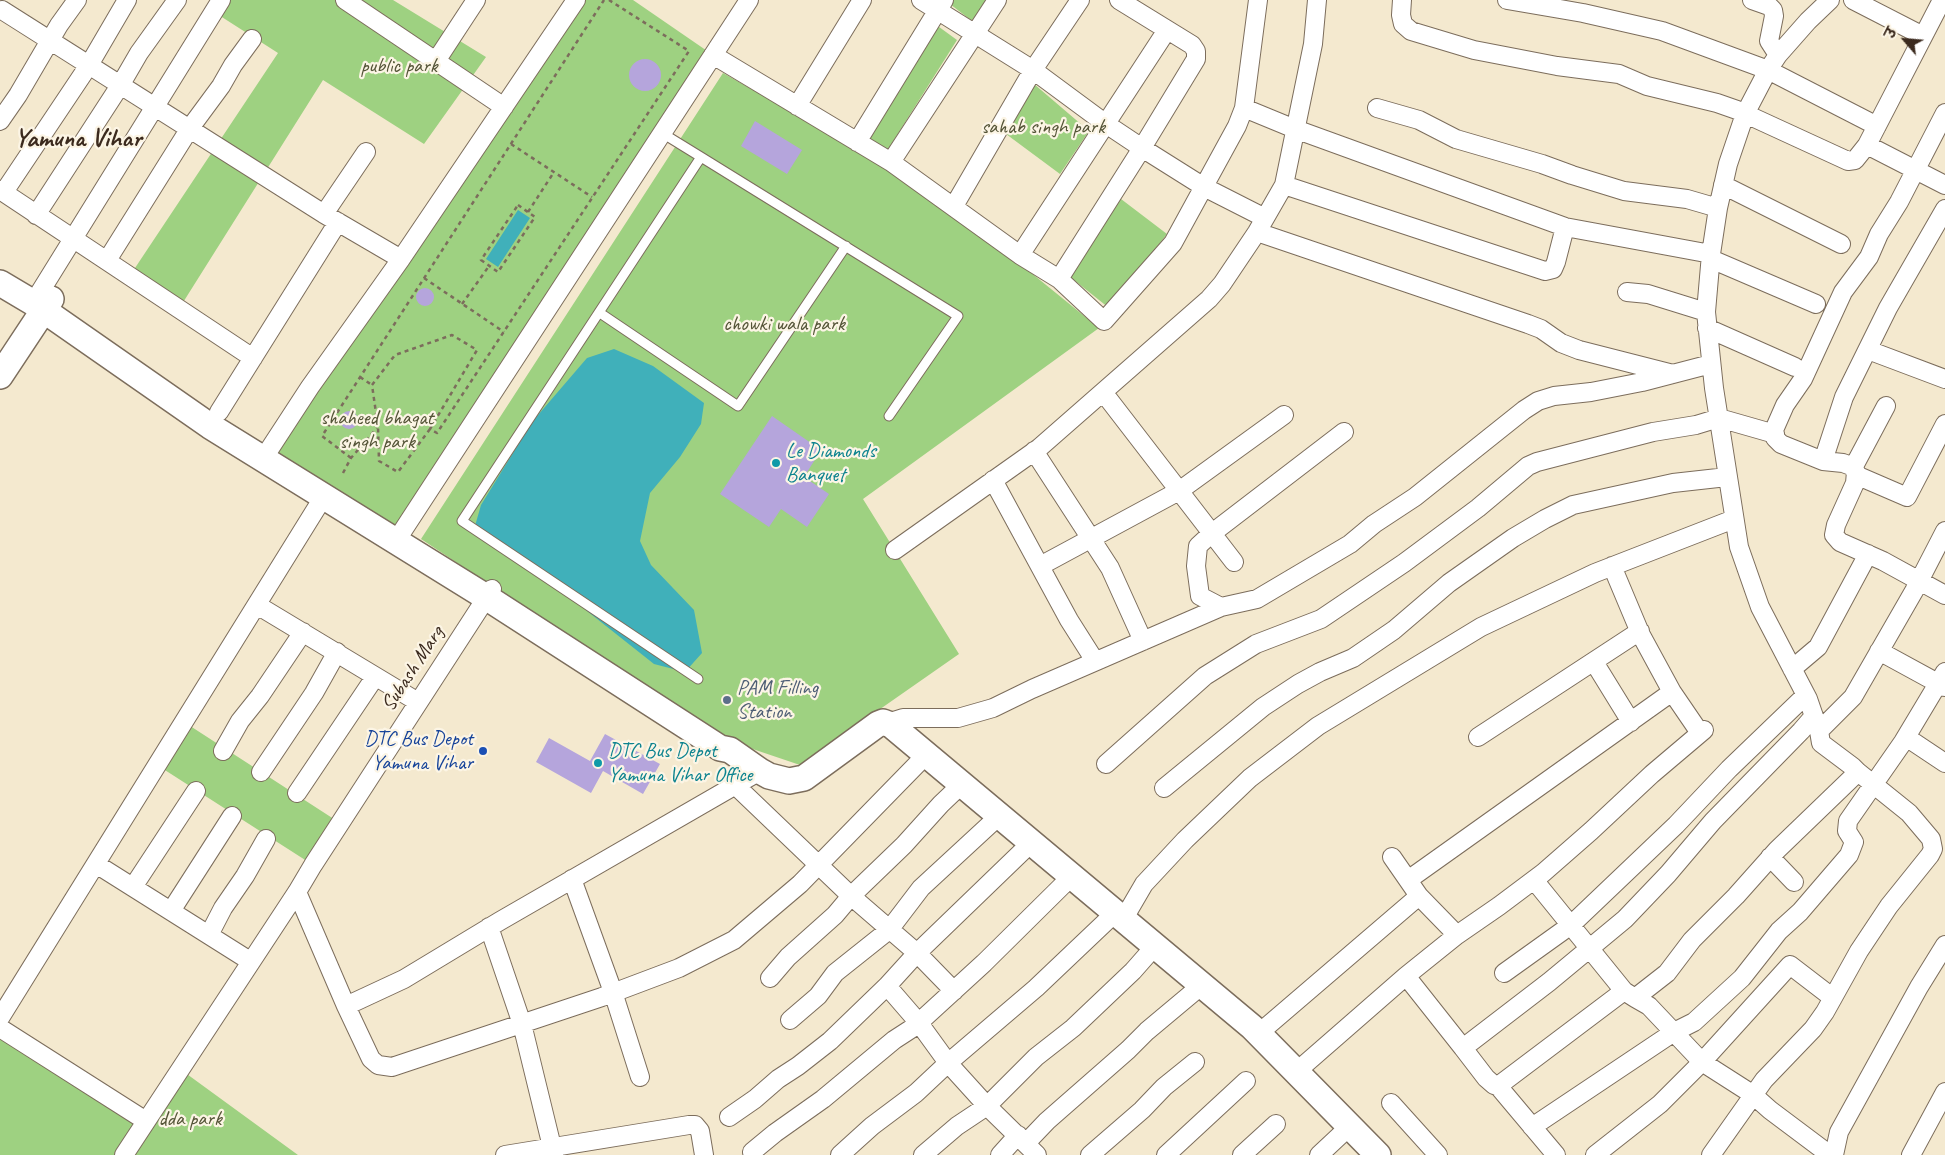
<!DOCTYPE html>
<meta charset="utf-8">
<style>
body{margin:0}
#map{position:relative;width:1945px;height:1155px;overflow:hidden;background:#f4e9cf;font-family:Caveat,"Playpen Sans Deva",sans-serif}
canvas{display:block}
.north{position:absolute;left:1880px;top:15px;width:50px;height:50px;-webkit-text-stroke:4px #fcf5e5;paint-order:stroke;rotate:297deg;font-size:14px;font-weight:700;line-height:20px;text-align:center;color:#3b2a1e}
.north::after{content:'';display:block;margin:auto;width:18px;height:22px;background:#3b2a1e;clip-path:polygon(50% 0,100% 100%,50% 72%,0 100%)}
</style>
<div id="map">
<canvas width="1945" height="1155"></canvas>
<div class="north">उ</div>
</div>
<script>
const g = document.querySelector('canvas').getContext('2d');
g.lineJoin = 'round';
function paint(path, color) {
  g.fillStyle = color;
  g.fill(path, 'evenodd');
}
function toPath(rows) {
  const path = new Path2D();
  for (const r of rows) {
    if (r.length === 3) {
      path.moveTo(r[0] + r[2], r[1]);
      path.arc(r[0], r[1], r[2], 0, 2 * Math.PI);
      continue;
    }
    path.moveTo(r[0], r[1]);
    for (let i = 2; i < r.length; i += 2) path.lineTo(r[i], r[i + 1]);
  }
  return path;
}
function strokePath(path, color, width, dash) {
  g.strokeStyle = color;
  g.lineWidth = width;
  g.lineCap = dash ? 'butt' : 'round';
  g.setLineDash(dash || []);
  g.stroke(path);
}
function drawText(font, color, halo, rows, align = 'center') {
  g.font = font + ' Caveat,sans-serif';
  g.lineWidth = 4.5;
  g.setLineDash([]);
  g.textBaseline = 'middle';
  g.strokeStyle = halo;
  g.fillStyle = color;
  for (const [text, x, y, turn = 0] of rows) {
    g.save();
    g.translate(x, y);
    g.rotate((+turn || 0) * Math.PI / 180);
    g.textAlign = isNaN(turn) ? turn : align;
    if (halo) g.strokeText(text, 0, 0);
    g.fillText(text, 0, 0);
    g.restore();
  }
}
const green = toPath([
 [222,0,393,0,486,57,424,144,323,80,182,304,133,271,278,53,214,12],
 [576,0,633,0,713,55,396,539,265,460],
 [947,0,986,0,972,21,946,1],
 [935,24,957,40,887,151,863,134],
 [723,73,928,189,1099,328,863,499,959,654,800,765,723,739,421,539],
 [1034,84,1089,131,1060,174,1006,134],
 [1121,199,1167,234,1109,308,1069,276],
 [184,722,340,823,313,865,157,765],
 [0,1029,142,1126,180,1069,298,1155,0,1155]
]);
const water = toPath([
 [518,210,530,218,498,267,486,259],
 [614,349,653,366,704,403,701,424,680,457,650,493,640,541,651,565,694,610,702,653,685,672,654,664,582,607,503,553,475,526,481,505,532,422,587,358]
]);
const building = toPath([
 [645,75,16],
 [755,121,802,150,787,174,741,146],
 [425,297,9],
 [349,420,9],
 [772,416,821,450,804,477,829,494,807,527,781,509,769,527,720,494],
 [605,734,660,764,643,794,603,771,591,793,536,762,549,738,590,761]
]);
const path = toPath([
 [511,144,592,197],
 [518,205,535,217,498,272,481,260,518,205],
 [528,212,554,172],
 [424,278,504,332],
 [462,304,489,266],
 [360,377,372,385],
 [430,429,398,472,379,461,378,427,372,385,395,355,452,335,477,350,430,429,437,433,689,51,609,0],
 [351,458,322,436,604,0],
 [343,473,351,458,377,428]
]);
const lane = toPath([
 [662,133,701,157],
 [600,313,738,406,846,246],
 [698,679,462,521,701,157,958,316,889,416]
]);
const street = toPath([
 [345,0,504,107],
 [921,0,1033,70,1106,124,1142,148,1204,187,1265,218],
 [997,0,891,162,1020,255,1059,279,1142,148,1196,59,1196,51,1192,45,1119,0],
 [1402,0,1401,15,1403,24,1411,31,1474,50,1557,66,1619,74,1647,86,1717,103,1737,110,1848,161,1855,160,1867,145,1942,0],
 [1507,0,1583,13,1662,31,1768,70,1877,126],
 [1752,0,1769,6,1773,10,1774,16,1769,41,1778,55],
 [1853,0,1923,36],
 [2,10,324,214,401,259],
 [713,55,891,162],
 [436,61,476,0],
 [797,106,862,0],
 [1244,108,1295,129,1565,227,1711,254],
 [1377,108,1419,120,1456,139,1542,164,1572,175,1624,191,1687,199,1718,208],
 [1945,113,1899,202,1879,234,1869,257,1843,292,1803,379,1785,405,1774,430,1775,438,1781,444,1823,461,1843,463,1851,466,1856,472,1855,483,1836,525,1834,535,1840,542,1883,561,1945,595],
 [0,121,18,95,59,25,77,0],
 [857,142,944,0],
 [1867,145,1945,185],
 [1284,185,1545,271,1553,269,1556,262,1565,227],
 [1723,185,1841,244],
 [0,190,253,358],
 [4,192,89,65,127,0],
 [954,206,1033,70,1080,0],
 [324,214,366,152],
 [36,215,121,84,139,53,177,0],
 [1257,232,1528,324,1541,329,1561,343,1579,350,1673,374],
 [111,254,190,128,221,86,233,65,252,39],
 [1020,255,1167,30],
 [1711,259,1816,304],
 [1059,279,1104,321,1173,243,1237,126,1244,108,1258,0],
 [40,292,221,0],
 [1627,292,1648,294,1706,312],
 [1707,328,1795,367],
 [1868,350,1945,379],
 [1103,392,1234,562],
 [219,412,338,222],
 [1034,451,1110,568,1143,641],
 [263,459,310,387,401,259,576,0],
 [1823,461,1844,397,1888,308,1945,209],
 [1853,468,1886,406],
 [1856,475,1907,497,1945,424],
 [993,480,1069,620,1095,661],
 [396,541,749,0],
 [895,550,1039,448,1209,299,1222,284,1257,232,1284,185,1313,44,1317,0],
 [1040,566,1179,491,1284,415],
 [257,605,418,702],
 [1221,607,1257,599,1350,544,1374,524,1415,497,1524,410,1538,401,1554,396,1591,392,1642,382,1711,364],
 [1879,651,1945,687],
 [1594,662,1631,722],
 [1792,669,1818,647,1868,554],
 [1672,692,1700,733],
 [887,723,903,718,958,718,993,708,1032,689,1221,607,1200,596,1196,566,1198,546,1211,534,1344,432],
 [1819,731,1853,697,1914,591,1945,531],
 [1478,737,1640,631],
 [1906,737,1945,763],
 [223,751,240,721,260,696,303,632],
 [1106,764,1205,676,1256,644,1321,619,1404,563,1478,508,1528,466,1537,462,1653,432,1696,425,1719,418,1775,434],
 [261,772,314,693,337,652],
 [735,785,851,896,917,953,954,991],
 [1164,788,1263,707,1298,684,1320,672,1353,658,1394,630,1449,583,1513,538,1545,519,1573,505,1673,483,1727,477],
 [297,793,375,677],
 [1392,857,1419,896,1457,935],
 [1770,857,1794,882],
 [96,864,250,961],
 [572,879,613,992,640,1077],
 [1408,880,1672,692,1641,635,1612,566],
 [1534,880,1624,991],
 [133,887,196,791],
 [297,892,346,1006,371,1059,378,1065,392,1067,602,997,679,968,734,940,800,884,926,755],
 [171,911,232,816],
 [1123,920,1144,884,1185,840,1250,778,1318,726,1481,627,1595,573,1734,519],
 [489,927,522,1024,554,1155],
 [209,935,223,908,245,876,266,839],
 [1504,973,1571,925,1676,825,1729,769,1806,695],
 [1406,976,1457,935,1499,906,1543,873,1591,831,1652,774,1704,730],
 [770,978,788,957,835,915,851,896,904,845,941,804,961,785],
 [887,986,919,1023,948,1063,987,1106,957,1126,923,1155],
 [346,1006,404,979,500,921,760,771],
 [0,1018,324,496],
 [790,1020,818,996,835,973,889,930,921,888,999,816],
 [0,1028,146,1121],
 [1258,1034,1419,896],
 [1463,1048,1486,1078,1494,1085,1498,1086,1624,991,1635,998],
 [1296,1072,1406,976,1463,1048,1549,982,1625,919,1668,874,1713,821,1801,731,1814,716],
 [1498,1086,1556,1155],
 [1391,1103,1438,1155],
 [729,1117,755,1099,778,1079,798,1066,830,1041,887,986,917,953,1031,843],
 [1532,1127,1674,1032,1694,1022,1742,978,1779,931,1800,912,1849,855,1854,842,1847,831,1848,821,1903,742,1945,672],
 [1026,1143,1047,1121,1128,1050,1147,1031,1202,985],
 [752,1152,775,1133,823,1099,894,1040,914,1027,984,963,1071,877],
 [124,1155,297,892,313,865,492,589],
 [505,1155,689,1125,695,1125,700,1131,704,1155],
 [840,1155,872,1126,916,1093,948,1063,1036,988,1115,913],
 [1000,1155,1018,1135],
 [1037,1155,987,1106,1036,1057,1073,1028,1133,971,1155,946],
 [1090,1155,1142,1110,1164,1087,1195,1062],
 [1166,1155,1246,1081],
 [1242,1155,1276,1124],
 [1319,1155,1350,1126],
 [1595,1155,1660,1104,1702,1062,1790,965,1833,998],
 [1711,1155,1764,1080,1813,1029,1825,1012,1859,951,1889,906,1930,855,1933,849,1931,839,1909,813,1858,772,1853,767,1821,743,1819,731,1808,699,1760,607,1739,547,1714,388,1706,312,1711,254,1718,208,1728,164,1745,114,1768,70,1778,55,1808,21,1830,0],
 [1830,1155,1770,1110,1752,1094,1702,1062,1649,1006,1635,998,1667,973,1692,940,1736,896,1777,850,1858,772],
 [1834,1155,1839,1132,1919,987,1945,945],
 [1911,1155,1945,1092]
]);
const secondary = toPath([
 [0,283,32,302,210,426,486,597,720,748,730,750,760,771,769,776,789,781,804,778,878,724,883,722,891,725,1252,1027,1378,1155],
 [0,376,51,299]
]);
const markers = [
 [776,463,5,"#0f9aa8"],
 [727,700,5,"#5c6f8a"],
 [483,751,5,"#1a4fb4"],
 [598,763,5,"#0f9aa8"]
];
const parkNames = [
 ["public park",399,66],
 ["sahab singh park",1043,127],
 ["chowki wala park",784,324],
 ["shaheed bhagat",377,418],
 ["singh park",377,442],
 ["dda park",190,1119]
];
const cultureNames = [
 ["Le Diamonds",786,451],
 ["Banquet",786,475],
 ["DTC Bus Depot",608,751],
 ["Yamuna Vihar Office",608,775]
];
const streetNames = [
 ["Subash Marg",413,669,-57]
];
const serviceNames = [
 ["PAM Filling",737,688],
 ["Station",737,712]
];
const transitNames = [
 ["DTC Bus Depot",473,739],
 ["Yamuna Vihar",473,763]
];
const districtNames = [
 ["Yamuna Vihar",78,139]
];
paint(green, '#9ed181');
paint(water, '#40b0ba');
paint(building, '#b5a5dc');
strokePath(lane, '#7c6d5c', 11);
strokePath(street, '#7c6d5c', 20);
strokePath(secondary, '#7c6d5c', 28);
strokePath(path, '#7c6d5c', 2.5, [4, 4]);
strokePath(lane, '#fff', 9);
strokePath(street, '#fff', 18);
strokePath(secondary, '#fff', 25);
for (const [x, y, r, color] of markers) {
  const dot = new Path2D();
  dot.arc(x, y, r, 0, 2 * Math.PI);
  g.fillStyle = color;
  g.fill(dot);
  strokePath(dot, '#fcf5e5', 2);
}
drawText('21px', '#545437', '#fcf5e5', parkNames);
drawText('21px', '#0d838f', '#fcf5e5', cultureNames, 'left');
drawText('21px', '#3b2a1e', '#fcf5e5', streetNames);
drawText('21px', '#4e5e75', '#fcf5e5', serviceNames, 'left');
drawText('21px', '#164399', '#fcf5e5', transitNames, 'right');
drawText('bold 26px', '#3b2a1e', '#fcf5e5', districtNames);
</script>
